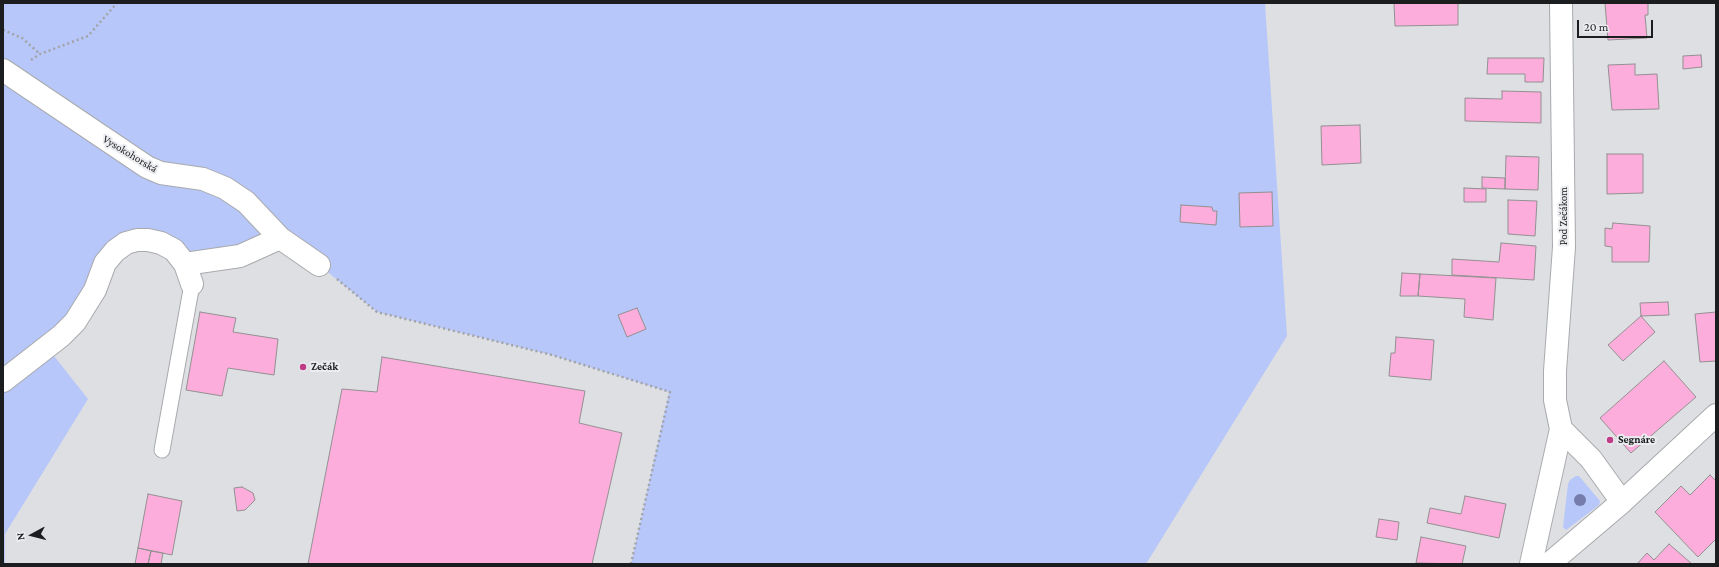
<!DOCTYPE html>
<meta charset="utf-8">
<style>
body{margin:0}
#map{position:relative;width:1719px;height:567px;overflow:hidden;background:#dedfe2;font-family:"Crimson Pro",serif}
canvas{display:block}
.frame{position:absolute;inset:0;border:4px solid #1c1d1e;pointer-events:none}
.north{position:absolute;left:12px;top:515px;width:40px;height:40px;-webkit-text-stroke:3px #ebecef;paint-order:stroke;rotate:263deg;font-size:11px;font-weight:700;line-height:16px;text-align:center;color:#1c1d1e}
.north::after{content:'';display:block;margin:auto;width:14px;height:18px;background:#1c1d1e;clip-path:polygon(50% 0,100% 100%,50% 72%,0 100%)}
.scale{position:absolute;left:1577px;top:20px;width:76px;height:18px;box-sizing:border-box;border:2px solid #1c1d1e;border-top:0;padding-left:5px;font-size:12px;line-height:14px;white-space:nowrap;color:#1c1d1e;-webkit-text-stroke:3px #ebecef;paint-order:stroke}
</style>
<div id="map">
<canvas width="1719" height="567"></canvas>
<div class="frame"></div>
<div class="north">N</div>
<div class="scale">20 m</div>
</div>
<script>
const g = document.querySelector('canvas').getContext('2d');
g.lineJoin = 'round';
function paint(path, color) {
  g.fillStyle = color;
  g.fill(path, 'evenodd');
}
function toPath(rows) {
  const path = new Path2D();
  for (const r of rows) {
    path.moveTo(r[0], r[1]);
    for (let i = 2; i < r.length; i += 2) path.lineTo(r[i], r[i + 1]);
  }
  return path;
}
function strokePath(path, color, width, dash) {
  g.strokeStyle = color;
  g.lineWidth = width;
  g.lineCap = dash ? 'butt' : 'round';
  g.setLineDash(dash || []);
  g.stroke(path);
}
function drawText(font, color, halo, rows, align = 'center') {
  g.font = font + ' "Crimson Pro",serif';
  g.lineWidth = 4;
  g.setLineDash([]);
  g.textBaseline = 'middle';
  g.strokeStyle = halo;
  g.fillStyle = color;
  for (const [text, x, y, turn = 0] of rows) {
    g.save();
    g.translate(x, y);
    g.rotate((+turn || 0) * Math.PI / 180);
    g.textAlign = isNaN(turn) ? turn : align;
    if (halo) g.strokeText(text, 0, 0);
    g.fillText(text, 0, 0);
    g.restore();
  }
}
const green = toPath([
 [3,3,1265,3,1287,336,1146,564,631,564,669,392,552,355,377,312,319,265,280,238,185,264,137,240,47,347,88,399,5,534,5,564,3,564],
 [1576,476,1579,476,1600,501,1599,505,1566,530,1563,527,1568,484,1570,480]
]);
const building = toPath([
 [1394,3,1458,3,1458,25,1395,26,1394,3],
 [1605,3,1648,3,1648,15,1645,15,1647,38,1608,40,1605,3],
 [1701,55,1702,67,1683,69,1683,56,1701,55],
 [1488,58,1544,58,1543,82,1525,82,1525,74,1487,74,1488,58],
 [1635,64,1635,75,1657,74,1659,109,1612,110,1608,65,1635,64],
 [1502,91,1541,92,1541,123,1465,121,1465,98,1502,99,1502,91],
 [1360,125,1361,163,1322,165,1321,126,1360,125],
 [1607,154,1643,154,1643,193,1607,194,1607,154],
 [1506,156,1539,157,1538,190,1505,189,1506,156],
 [1482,177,1505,178,1505,189,1482,188,1482,177],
 [1464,188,1486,189,1486,202,1464,202,1464,188],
 [1272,192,1273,226,1240,227,1239,193,1272,192],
 [1508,200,1537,201,1535,236,1508,234,1508,200],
 [1181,205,1212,207,1213,211,1217,211,1216,225,1180,222,1181,205],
 [1613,223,1650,226,1649,262,1612,262,1612,247,1605,246,1605,228,1612,229,1613,223],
 [1501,243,1536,246,1534,280,1452,275,1452,259,1499,262,1501,243],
 [1402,273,1420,274,1418,296,1400,296,1402,273],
 [1420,274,1496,278,1493,320,1464,317,1465,299,1418,296,1420,274],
 [1668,302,1669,315,1641,316,1640,303,1668,302],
 [637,308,646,329,627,337,618,315,637,308],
 [200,312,236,318,233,332,278,339,274,375,228,368,222,396,186,390,200,312],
 [1716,312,1716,361,1700,362,1695,314,1716,312],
 [1641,316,1655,332,1623,361,1608,345,1641,316],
 [1396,337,1434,340,1431,380,1389,376,1391,353,1395,353,1396,337],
 [382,357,585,391,579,423,622,433,592,564,308,564,342,389,377,392,382,357],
 [1664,361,1696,397,1631,453,1600,418,1664,361],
 [1710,475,1716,481,1716,539,1698,557,1655,512,1681,486,1690,495,1710,475],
 [242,487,253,493,255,500,245,510,237,511,234,488,242,487],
 [148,494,182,501,172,555,138,548,148,494],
 [1465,496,1506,504,1499,538,1427,523,1430,508,1461,514,1465,496],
 [1379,519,1399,522,1397,540,1376,537,1379,519],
 [1421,537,1466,546,1462,564,1416,563,1421,537],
 [1669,544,1692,564,1637,564,1647,553,1654,560,1669,544],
 [138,548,151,551,148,564,135,564,138,548],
 [151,551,163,553,161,564,148,564,151,551]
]);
const path = toPath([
 [3,30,22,38,40,54],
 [31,60,40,54,88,36,117,3],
 [337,279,377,312,552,355,670,392,631,564]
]);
const lane = toPath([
 [162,450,192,284]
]);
const street = toPath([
 [3,70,147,167,161,173,203,179,225,188,246,202,280,238,319,265],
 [185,264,240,256,280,238],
 [3,381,61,336,75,322,95,290,105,263,115,251,126,243,137,240,148,240,161,243,174,250,185,264,192,284],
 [1561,429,1591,459,1622,502],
 [1531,564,1561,429,1555,400,1555,371,1564,247,1561,3],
 [1549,564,1622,502,1716,415]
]);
const trees = [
 [1580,500]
];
const markers = [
 [303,367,4,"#be3d86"],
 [1610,440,4,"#be3d86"]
];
const streetNames = [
 ["Vysokohorská",130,154,31],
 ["Pod Zečákom",1564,216,-90]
];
const poiNames = [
 ["Zečák",311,367],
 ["Segnáre",1618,440]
];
paint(green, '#b7c7f9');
paint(building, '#fcaddb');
strokePath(building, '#939091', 1);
strokePath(lane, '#a8aaad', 17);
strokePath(street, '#a8aaad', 24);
strokePath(path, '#a2a3a6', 2.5, [2, 3]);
strokePath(lane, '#fff', 15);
strokePath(street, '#fff', 22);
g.fillStyle = '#767dac';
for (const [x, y] of trees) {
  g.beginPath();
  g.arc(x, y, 6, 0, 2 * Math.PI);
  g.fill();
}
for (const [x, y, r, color] of markers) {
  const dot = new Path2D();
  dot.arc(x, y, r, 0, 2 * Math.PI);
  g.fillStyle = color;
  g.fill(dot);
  strokePath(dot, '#ebecef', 1.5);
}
drawText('11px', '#1c1d1e', '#ebecef', streetNames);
drawText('bold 11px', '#1c1d1e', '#ebecef', poiNames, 'left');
</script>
